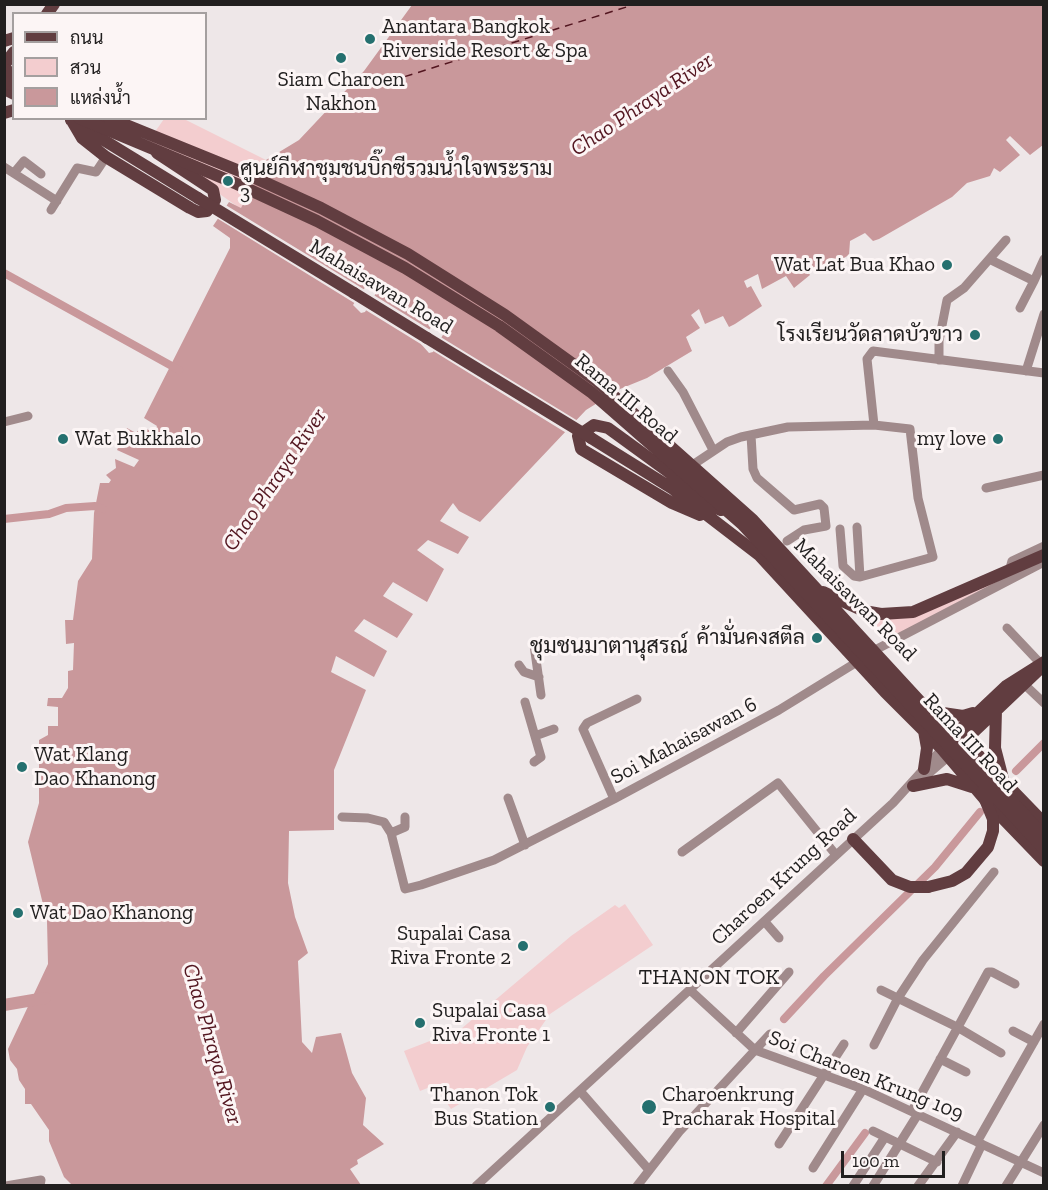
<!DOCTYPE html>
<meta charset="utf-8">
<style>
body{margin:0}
#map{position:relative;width:1048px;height:1190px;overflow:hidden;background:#eee7e8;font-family:"Zilla Slab",Sarabun,serif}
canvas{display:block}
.frame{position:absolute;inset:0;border:6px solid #211f1f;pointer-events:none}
.legend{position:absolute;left:12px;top:12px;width:195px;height:108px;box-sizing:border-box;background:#fcf5f5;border:2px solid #a49f9f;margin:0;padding:8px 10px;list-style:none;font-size:18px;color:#211f1f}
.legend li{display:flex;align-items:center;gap:12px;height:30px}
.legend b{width:30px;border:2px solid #a49f9f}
.scale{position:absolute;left:841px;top:1151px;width:104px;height:27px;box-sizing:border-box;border:3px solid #211f1f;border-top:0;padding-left:8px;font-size:18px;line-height:21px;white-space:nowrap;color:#211f1f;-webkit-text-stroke:4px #fcf5f5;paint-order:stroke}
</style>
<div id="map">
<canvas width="1048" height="1190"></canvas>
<div class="frame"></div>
<ul class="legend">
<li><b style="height:8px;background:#613d40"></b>ถนน</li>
<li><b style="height:16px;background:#f3cdcf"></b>สวน</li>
<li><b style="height:16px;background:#c9989b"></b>แหล่งน้ำ</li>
</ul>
<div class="scale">100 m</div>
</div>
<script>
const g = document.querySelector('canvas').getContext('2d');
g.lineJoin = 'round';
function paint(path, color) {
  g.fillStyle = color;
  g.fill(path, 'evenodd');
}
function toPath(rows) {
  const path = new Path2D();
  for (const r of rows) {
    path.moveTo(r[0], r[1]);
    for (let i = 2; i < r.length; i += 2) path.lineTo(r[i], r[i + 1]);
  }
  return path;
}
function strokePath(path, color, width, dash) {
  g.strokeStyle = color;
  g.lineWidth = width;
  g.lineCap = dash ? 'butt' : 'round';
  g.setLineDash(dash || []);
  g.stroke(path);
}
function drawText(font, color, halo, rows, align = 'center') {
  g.font = font + ' "Zilla Slab",Sarabun,serif';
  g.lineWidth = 6;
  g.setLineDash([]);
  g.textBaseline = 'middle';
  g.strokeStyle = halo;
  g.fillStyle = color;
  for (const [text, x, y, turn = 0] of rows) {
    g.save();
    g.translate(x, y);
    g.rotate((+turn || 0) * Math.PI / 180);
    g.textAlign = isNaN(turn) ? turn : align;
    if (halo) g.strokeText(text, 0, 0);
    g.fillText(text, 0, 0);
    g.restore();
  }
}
const green = toPath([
 [164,119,184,119,266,160,241,209,147,143],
 [1008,576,885,641,863,616,897,613],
 [625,904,653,945,550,1014,527,1047,517,1070,451,1109,435,1085,420,1091,404,1051,461,1029,571,936,615,905,619,908]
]);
const water = toPath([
 [412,5,1043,5,1043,145,1030,155,1010,136,1006,140,1020,155,1000,172,994,168,990,176,967,183,952,197,879,239,873,241,865,233,850,241,849,255,818,273,809,261,804,265,810,275,794,288,786,276,762,289,758,274,744,281,747,288,751,286,762,306,735,324,729,327,723,316,705,324,699,309,691,315,700,328,686,337,692,351,647,378,620,389,586,410,480,522,459,511,453,503,440,521,469,537,458,554,428,540,417,550,444,569,427,602,393,582,383,596,413,614,397,638,364,619,354,631,387,651,374,677,336,656,331,672,366,690,334,770,334,830,289,831,288,883,295,917,308,953,298,961,302,1042,312,1053,316,1037,341,1033,352,1073,366,1098,363,1125,384,1144,357,1160,358,1164,350,1169,361,1185,72,1185,64,1177,49,1141,49,1130,31,1104,25,1104,25,1089,19,1080,17,1069,10,1060,8,1049,48,964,47,921,28,842,39,803,39,740,48,735,48,726,58,726,58,707,47,706,48,698,62,698,68,688,68,671,73,670,74,643,66,644,65,620,73,620,78,581,92,559,94,513,100,483,109,483,111,480,106,475,116,468,115,459,134,467,139,460,117,450,127,428,136,433,141,427,154,432,157,426,144,418,230,248,230,238,213,226,229,202,241,208,266,160,299,140,364,71],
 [366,286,376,293,365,312,361,313,353,305],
 [435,326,444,333,433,352,429,353,421,344,431,327]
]);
const pier = toPath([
 [224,204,365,290,356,304,215,217],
 [372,294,432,331,424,346,364,309],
 [439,336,578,421,568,434,430,349]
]);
const canal = toPath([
 [4,273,179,370],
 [4,519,49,514,66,508,95,506,103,509],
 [1016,771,1044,743],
 [784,1019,824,976,935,867,980,812],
 [826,1186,865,1133]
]);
const river = toPath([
 [4,1005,45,998]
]);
const ferry = toPath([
 [378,85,636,4]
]);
const minor = toPath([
 [4,167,57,201],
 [14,173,24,161,41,174],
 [51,210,77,168,96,172,106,157],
 [991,260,1034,281,1044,259],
 [1020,308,1034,281],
 [939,360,939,341,947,300,964,288,1006,240],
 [668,371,683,392,713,450],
 [1026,371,1044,314],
 [4,422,28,416],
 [751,435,753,469,757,478,794,510,820,504,824,508,826,526,804,530,787,541],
 [688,468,727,442,741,437,788,427,874,425,867,359,873,351,1044,373],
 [986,488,1044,475],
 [857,527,860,577],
 [840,529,843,566,854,576,860,577,933,557,918,498,910,429,874,425],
 [1009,572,1012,561,1044,546],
 [1007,628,1040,663],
 [534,645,541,695],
 [877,649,1044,562],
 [519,665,524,672,539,677],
 [1025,685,1044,703],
 [525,702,541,757,534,762],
 [535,736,554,729],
 [915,785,949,756],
 [508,798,525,845],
 [614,799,583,729,587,723,637,699],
 [342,817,368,818,384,822,391,833,405,889,421,885,494,860,614,799,779,710,857,662],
 [391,833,405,827,405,817],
 [682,852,778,783,836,855],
 [765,922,779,938],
 [690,990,755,1050,863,1089,1044,1173],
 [881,990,957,1027,1001,1053],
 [1013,1031,1034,1042],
 [736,1033,789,972],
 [874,1045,898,998,923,960,994,872],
 [940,1059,966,1072],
 [580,1091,649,1170],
 [912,1111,988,972,992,972,1015,984],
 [873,1131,937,1162],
 [977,1142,1044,1024],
 [779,1144,844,1044],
 [813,1168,863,1089],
 [6,1186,41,1180,40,1186],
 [476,1186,893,803,942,749],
 [637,1186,679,1132,770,1034],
 [853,1186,885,1137],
 [873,1186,918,1114],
 [918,1186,957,1132],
 [962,1186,982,1144],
 [1006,1186,1044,1125]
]);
const major = toPath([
 [47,14,54,4],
 [4,41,14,38],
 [4,65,14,52],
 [4,89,14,94],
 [4,113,14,110],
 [96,118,117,128],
 [71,120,198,198],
 [72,121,82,138,106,157,190,208,198,212,207,211,215,200,213,190,157,153],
 [354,293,427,338],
 [591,438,673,489,759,555,885,692,942,749,988,803,1044,861],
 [683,492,721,510],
 [700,495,608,428,594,425,578,436,581,449,672,503,700,515],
 [996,710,995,748,1003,779],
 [936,712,963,716,973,713],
 [953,729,1044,823],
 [952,737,1006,686,1044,662],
 [960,745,1044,665],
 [924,769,927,748,924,731],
 [913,786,947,779,972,787],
 [853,839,892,880,910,887,928,887]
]);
const majorBridge = toPath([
 [4,69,14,74],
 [4,81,14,86],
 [79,118,237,184,317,221,405,268,499,326,591,392,742,524,1044,849],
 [109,118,242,172,321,208,408,254,505,315,598,382,753,520,1044,836],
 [198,198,354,293],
 [427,338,591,438],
 [823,592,864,611,881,614,913,612,1044,555],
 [928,887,952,881,966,873,988,847,993,831,993,819,982,792]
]);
const markers = [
 [370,39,6,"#25706f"],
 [341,58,6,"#25706f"],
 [228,181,6,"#25706f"],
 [947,265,6,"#25706f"],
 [975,335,6,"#25706f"],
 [63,439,6,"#25706f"],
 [998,439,6,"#25706f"],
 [817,638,6,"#25706f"],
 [22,767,6,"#25706f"],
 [18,913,6,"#25706f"],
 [523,946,6,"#25706f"],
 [420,1023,6,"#25706f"],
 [550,1107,6,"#25706f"],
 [649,1107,8,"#25706f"]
];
const poiNames = [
 ["Anantara Bangkok",382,27],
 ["Riverside Resort & Spa",382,51],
 ["Siam Charoen",341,80,"center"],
 ["Nakhon",341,104,"center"],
 ["ศูนย์กีฬาชุมชนบิ๊กซีรวมน้ำใจพระราม",240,169],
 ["3",240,193],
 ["Wat Lat Bua Khao",935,265,"right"],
 ["โรงเรียนวัดลาดบัวขาว",963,335,"right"],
 ["Wat Bukkhalo",75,439],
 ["my love",986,439,"right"],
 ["ค้ามั่นคงสตีล",805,638,"right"],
 ["Wat Klang",34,755],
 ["Dao Khanong",34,779],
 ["Wat Dao Khanong",30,913],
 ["Supalai Casa",511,934,"right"],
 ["Riva Fronte 2",511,958,"right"],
 ["Supalai Casa",432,1011],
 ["Riva Fronte 1",432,1035],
 ["Thanon Tok",538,1095,"right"],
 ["Bus Station",538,1119,"right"],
 ["Charoenkrung",662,1095],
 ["Pracharak Hospital",662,1119]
];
const streetNames = [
 ["Mahaisawan Road",381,287,31],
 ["Rama III Road",626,399,40],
 ["Mahaisawan Road",855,600,45],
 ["Soi Mahaisawan 6",684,741,-28],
 ["Rama III Road",970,743,47],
 ["Charoen Krung Road",784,877,-43],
 ["Soi Charoen Krung 109",866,1076,22]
];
const waterNames = [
 ["Chao Phraya River",642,105,-34],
 ["Chao Phraya River",275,480,-56],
 ["Chao Phraya River",212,1044,74]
];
const neighbourhoodNames = [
 ["ชุมชนมาตานุสรณ์",609,647],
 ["THANON TOK",709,978]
];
paint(green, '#f3cdcf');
paint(water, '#c9989b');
paint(pier, '#eee7e8');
strokePath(canal, '#c9989b', 8);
strokePath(river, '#c9989b', 12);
strokePath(ferry, '#531620', 1.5, [8, 6]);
strokePath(minor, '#a08a8b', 9);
strokePath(major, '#613d40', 12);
strokePath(majorBridge, '#613d40', 12);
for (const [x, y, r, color] of markers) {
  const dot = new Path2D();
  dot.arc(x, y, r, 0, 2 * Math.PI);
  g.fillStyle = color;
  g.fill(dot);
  strokePath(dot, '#fcf5f5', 2);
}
drawText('21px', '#211f1f', '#fcf5f5', poiNames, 'left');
drawText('21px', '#211f1f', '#fcf5f5', streetNames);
drawText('italic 22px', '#531620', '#fcf5f5', waterNames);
drawText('22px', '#211f1f', '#fcf5f5', neighbourhoodNames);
</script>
